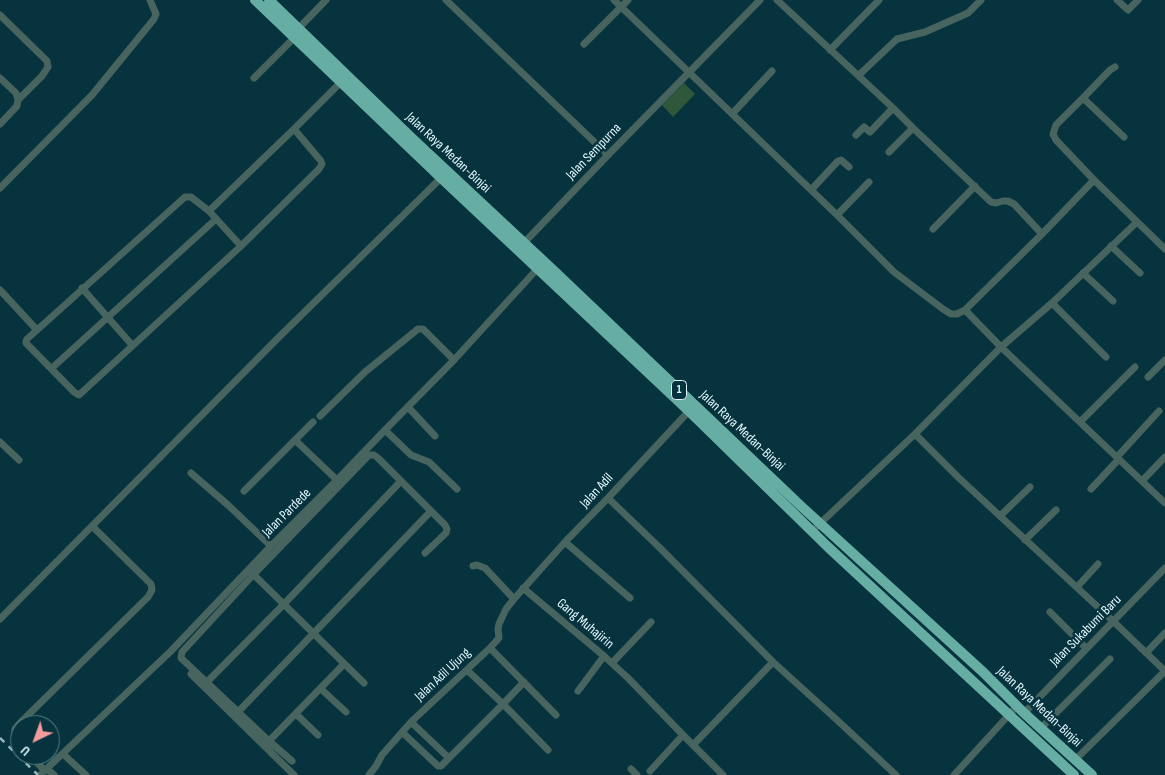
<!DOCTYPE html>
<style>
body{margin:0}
#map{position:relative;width:1165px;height:775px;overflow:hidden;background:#06333d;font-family:"Sofia Sans Condensed",sans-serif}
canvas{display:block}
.north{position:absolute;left:10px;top:715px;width:50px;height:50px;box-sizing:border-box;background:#06333d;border:1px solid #5d8189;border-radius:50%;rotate:222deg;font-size:14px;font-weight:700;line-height:20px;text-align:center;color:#e0f6fc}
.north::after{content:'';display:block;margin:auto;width:18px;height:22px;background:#f59b9c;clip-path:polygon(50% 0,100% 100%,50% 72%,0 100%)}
</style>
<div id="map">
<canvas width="1165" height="775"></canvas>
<div class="north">U</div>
</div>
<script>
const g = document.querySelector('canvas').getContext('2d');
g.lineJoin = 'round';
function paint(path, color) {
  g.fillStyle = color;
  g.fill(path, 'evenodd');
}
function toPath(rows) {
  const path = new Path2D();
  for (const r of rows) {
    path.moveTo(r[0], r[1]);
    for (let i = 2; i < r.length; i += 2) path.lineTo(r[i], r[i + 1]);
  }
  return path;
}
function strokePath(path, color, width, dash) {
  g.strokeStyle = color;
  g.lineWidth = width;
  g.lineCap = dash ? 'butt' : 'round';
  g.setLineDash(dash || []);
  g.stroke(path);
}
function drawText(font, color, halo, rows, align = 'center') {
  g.font = font + ' "Sofia Sans Condensed",sans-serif';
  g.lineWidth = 5;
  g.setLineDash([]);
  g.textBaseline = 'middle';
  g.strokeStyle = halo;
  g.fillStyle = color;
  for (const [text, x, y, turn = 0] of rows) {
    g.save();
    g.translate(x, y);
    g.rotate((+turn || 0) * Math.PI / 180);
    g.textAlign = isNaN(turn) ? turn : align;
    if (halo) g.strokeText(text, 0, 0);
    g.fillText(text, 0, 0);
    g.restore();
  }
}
const green = toPath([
 [684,83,695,94,673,117,662,105]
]);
const minor = toPath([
 [446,0,608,155],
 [614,0,837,215,894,272,943,309,951,314,957,314,965,310,1042,234],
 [777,0,893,108,913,128,991,202,996,203,1003,201,1008,201,1014,204,1042,234,1094,180,1056,140,1053,134,1056,125,1083,98,1124,137],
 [1117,0,1128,10,1138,0],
 [0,15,47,61,48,67,42,76,18,100],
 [296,31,326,0],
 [584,44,628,0],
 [830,50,879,0],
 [859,75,897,39,925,32,968,13,981,0],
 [0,78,16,93,18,100,17,106,0,124],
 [254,78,295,37],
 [1083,98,1110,70,1115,67],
 [732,114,772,71],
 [856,135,864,127,870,132,893,108],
 [889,152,913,128],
 [1094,180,1165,249],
 [0,188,92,95,154,19,156,14,150,0],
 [811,190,838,161,841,160,849,167],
 [209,211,294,129,343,80],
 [837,215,869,182],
 [933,229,975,186],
 [241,246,209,211,191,197,185,197,27,339,26,341,26,343,74,392,79,395,241,246,319,169,322,164,321,161,294,129],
 [521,246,608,155,760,0],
 [1111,246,1140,273],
 [1083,273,1113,301],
 [82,288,132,345],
 [0,290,37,330],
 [1052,303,1106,357],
 [965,310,1001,347,1165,503],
 [52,368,216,219],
 [1148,377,1165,360],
 [408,407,435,436],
 [320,416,365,372,418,329,423,329,454,360],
 [1080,422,1135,367],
 [385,430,411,455,429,462,457,489],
 [915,434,959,478,1113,621,1165,671],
 [295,440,337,480],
 [0,442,19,460],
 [1117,457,1159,411],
 [191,473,228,505,271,546],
 [1142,481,1165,457],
 [1091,489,1119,459],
 [244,491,313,422],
 [608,498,660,548,773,662,837,720,896,775],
 [1000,516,1030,487],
 [812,531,915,434,1001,347,1052,303,1137,222],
 [1025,540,1056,510],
 [565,542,630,598],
 [473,566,477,565,485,568,514,599],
 [251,572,364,683],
 [1077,587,1098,564],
 [523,588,604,656,629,679,683,735,723,775],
 [1050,612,1086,648],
 [0,619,277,339,441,178],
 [490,648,556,715],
 [1146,653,1165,633],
 [612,663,651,622],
 [467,670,503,704,548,750],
 [191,674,294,775],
 [207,682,284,604,401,481],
 [321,689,346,712],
 [578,691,604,656],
 [238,712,431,511],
 [1024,713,1165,568],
 [296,714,318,735],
 [411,722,449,758,503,704,524,682],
 [1041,728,1110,659],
 [402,732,438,766,441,766,449,758],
 [269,741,344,664],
 [20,744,15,734,15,729,20,723,148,597,152,590,151,584,92,526],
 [693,745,773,662],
 [63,754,86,775],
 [30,755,45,771],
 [1076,759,1165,671],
 [292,761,269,741,181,658,182,652,254,574,369,455,374,455,378,458,445,525,447,529,446,533,425,553],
 [47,769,54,775],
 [631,769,637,775],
 [650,771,683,735],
 [40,775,170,652,271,546,337,480,385,430,454,360,539,267],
 [369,775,376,766,382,755,411,722,490,648,499,638,498,629,499,624,506,609,514,599,565,542,608,498,689,411],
 [954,775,1017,706]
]);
const highway = toPath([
 [255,0,441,178,689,411,828,547,1074,775],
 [269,0,414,140,553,270,802,507,983,672,1024,713,1092,775]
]);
const rail = toPath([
 [0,738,38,775]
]);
const shields = [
 [679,390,15]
];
const shieldNames = [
 ["1",679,390]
];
const streetNames = [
 ["Jalan Sempurna",594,152,-46],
 ["Jalan Raya Medan-Binjai",448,153,43],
 ["Jalan Raya Medan-Binjai",742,431,43],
 ["Jalan Adil",597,491,-47],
 ["Jalan Pardede",287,513,-45],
 ["Gang Muhajirin",585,624,40],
 ["Jalan Sukabumi Baru",1086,631,-45],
 ["Jalan Adil Ujung",443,675,-43],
 ["Jalan Raya Medan-Binjai",1039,707,43]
];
paint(green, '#2f583a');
strokePath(minor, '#48645f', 7);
strokePath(highway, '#66aea3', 10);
strokePath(rail, '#96b4bb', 2.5, [6, 6]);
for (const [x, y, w] of shields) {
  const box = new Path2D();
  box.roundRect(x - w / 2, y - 9.5, w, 19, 4);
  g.fillStyle = '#06333d';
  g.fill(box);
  strokePath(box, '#e0f6fc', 1);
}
drawText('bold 12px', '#e0f6fc', null, shieldNames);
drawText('14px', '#e0f6fc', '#06333d', streetNames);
</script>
